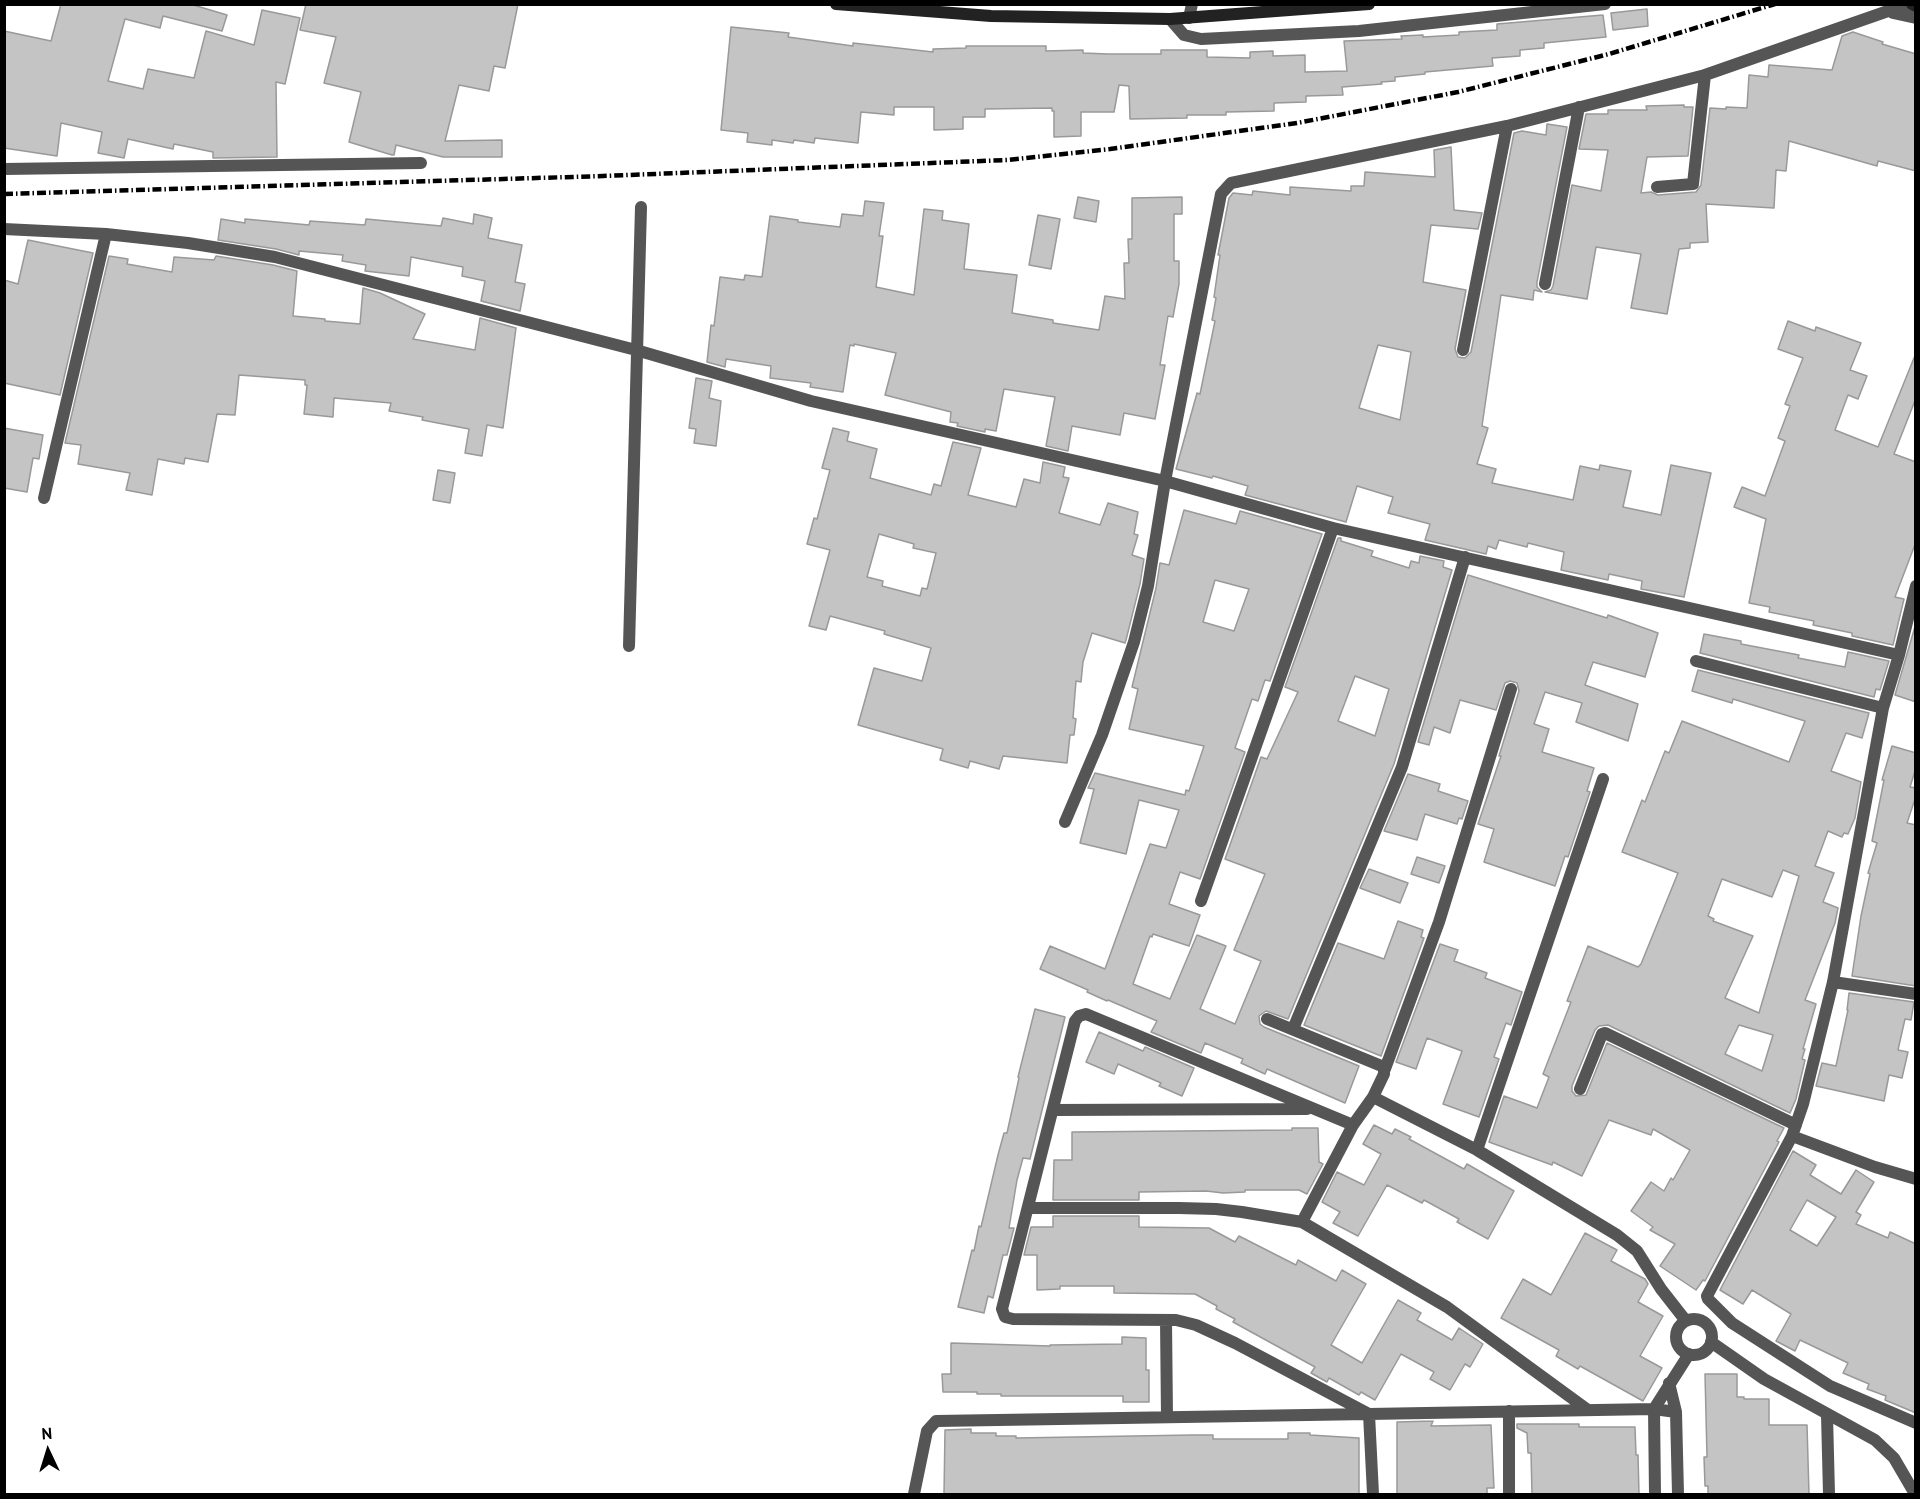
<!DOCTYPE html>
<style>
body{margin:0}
#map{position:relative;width:1920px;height:1499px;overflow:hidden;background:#fff;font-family:"PT Sans",sans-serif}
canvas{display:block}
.frame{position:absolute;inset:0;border:6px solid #000;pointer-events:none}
.north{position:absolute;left:18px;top:1421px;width:60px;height:60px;-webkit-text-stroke:4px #fff;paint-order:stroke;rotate:356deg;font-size:16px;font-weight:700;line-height:24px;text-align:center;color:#000}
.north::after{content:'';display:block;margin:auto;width:21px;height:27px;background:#000;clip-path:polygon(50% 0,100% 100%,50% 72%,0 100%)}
</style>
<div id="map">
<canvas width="1920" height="1499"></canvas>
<div class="frame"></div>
<div class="north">N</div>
</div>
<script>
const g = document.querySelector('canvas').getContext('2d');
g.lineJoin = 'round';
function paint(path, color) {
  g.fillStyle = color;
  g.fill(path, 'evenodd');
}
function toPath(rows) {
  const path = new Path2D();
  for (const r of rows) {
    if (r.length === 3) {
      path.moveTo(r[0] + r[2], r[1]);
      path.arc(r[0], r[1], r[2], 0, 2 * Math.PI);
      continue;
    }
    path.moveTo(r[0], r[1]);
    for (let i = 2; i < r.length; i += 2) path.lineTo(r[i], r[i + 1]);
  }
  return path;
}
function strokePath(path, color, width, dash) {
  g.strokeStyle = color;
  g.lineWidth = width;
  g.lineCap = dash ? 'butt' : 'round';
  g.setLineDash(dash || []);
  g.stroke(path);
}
const building = toPath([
 [61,4,190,4,227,15,222,31,163,16,160,28,125,19,108,81,143,89,148,69,194,78,206,31,254,45,262,10,300,18,285,84,276,82,277,157,213,158,213,152,174,144,173,149,128,139,124,158,98,153,102,132,61,123,57,156,4,148,4,31,51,41,61,4],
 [306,4,518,4,505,68,494,66,489,91,459,85,445,141,502,140,502,157,443,157,396,145,394,155,392,155,349,142,361,92,324,83,336,37,300,30,306,4],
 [1647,9,1648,26,1613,30,1611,13,1647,9],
 [1603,15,1606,37,1544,43,1544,48,1520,50,1520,56,1492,58,1493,66,1425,72,1425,74,1395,77,1395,81,1381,82,1382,84,1342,87,1343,95,1306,96,1306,102,1274,103,1274,111,1226,112,1226,115,1187,115,1187,118,1130,119,1129,86,1119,85,1114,112,1081,112,1081,136,1054,137,1054,111,1052,111,1052,108,985,109,985,117,963,117,963,129,934,130,934,107,894,107,894,115,861,112,858,143,815,138,814,143,794,140,793,143,772,140,772,145,747,142,748,133,721,130,731,27,789,33,788,37,853,46,853,43,933,52,933,49,966,48,966,46,1046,46,1046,51,1083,50,1083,53,1108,54,1161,54,1161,50,1207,50,1207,57,1250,58,1250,52,1273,51,1273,56,1305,55,1305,72,1347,71,1344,41,1402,39,1401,36,1423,35,1423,37,1459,35,1459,32,1497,30,1497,24,1603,15],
 [1853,32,1883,42,1882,44,1916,54,1916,171,1878,161,1877,166,1789,141,1786,171,1776,170,1774,208,1706,204,1708,242,1690,243,1690,248,1679,249,1667,314,1631,308,1641,254,1596,247,1587,299,1545,292,1551,290,1553,286,1572,185,1601,191,1608,150,1579,149,1586,114,1608,114,1608,110,1647,110,1646,106,1684,105,1684,107,1693,107,1688,156,1647,157,1641,193,1651,192,1658,195,1696,192,1701,185,1710,108,1726,109,1726,107,1747,108,1749,75,1768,77,1769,65,1832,70,1842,36,1853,32],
 [1547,124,1567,127,1537,282,1537,287,1542,292,1534,290,1533,300,1501,295,1482,426,1488,428,1477,464,1496,469,1492,483,1573,500,1580,466,1599,470,1600,465,1631,471,1623,507,1661,515,1671,465,1711,473,1684,597,1641,589,1642,581,1609,574,1608,580,1561,570,1564,552,1528,543,1527,547,1499,540,1496,549,1488,546,1486,554,1425,540,1430,524,1388,513,1393,497,1357,486,1346,522,1245,495,1248,486,1213,476,1212,478,1176,469,1197,393,1200,394,1215,321,1212,320,1216,298,1214,297,1220,255,1218,255,1229,198,1233,193,1252,195,1253,191,1290,195,1290,187,1351,191,1351,186,1364,186,1365,172,1435,177,1434,150,1451,147,1454,210,1482,213,1478,229,1431,225,1423,282,1466,290,1455,349,1458,357,1465,358,1471,352,1514,133,1522,131,1546,135,1547,124],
 [1378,345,1411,352,1400,420,1359,408,1378,345],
 [1078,197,1099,201,1096,222,1074,218,1078,197],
 [1182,197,1182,214,1174,214,1174,261,1179,261,1179,284,1173,317,1168,316,1160,365,1165,365,1155,419,1124,413,1120,435,1072,426,1068,451,1046,446,1055,397,1004,389,996,431,985,429,985,432,957,426,958,423,950,422,951,412,885,395,896,353,854,344,854,346,850,345,843,392,810,387,811,383,770,378,771,366,726,359,725,367,707,362,711,325,714,326,720,277,744,280,745,275,762,277,770,216,798,220,798,222,840,227,842,214,863,216,865,201,884,203,879,236,883,236,876,287,914,295,924,209,943,211,942,220,969,224,964,269,1017,275,1012,313,1053,320,1053,323,1099,330,1105,296,1125,299,1124,263,1129,263,1128,239,1132,239,1132,198,1182,197],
 [474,214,492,218,488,238,522,245,515,282,525,284,520,311,481,301,485,281,462,276,463,267,411,257,409,276,365,271,366,265,342,261,343,255,299,251,299,255,276,249,218,240,221,219,245,223,245,219,309,225,310,221,365,225,366,219,441,226,443,218,473,224,474,214],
 [1038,215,1060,219,1051,269,1029,265,1038,215],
 [28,240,93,253,60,395,4,383,4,280,18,284,28,240],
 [109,256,128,259,127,264,172,272,174,257,214,260,216,256,273,265,297,271,293,316,325,319,325,321,360,324,363,288,380,293,425,314,413,339,475,350,480,318,516,328,503,428,487,425,482,456,465,453,469,429,422,420,423,417,389,411,391,403,334,398,333,417,304,414,307,385,305,385,305,380,239,375,235,415,217,414,208,462,185,458,184,464,158,459,152,495,126,490,130,473,78,464,81,445,65,443,109,256],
 [1788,321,1815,331,1816,327,1861,343,1850,370,1867,376,1858,399,1848,395,1835,430,1878,447,1916,353,1916,398,1894,454,1916,462,1916,542,1895,597,1904,599,1893,645,1852,636,1852,633,1813,625,1814,621,1769,612,1770,607,1749,603,1766,519,1734,507,1742,487,1765,496,1785,441,1778,438,1790,406,1785,404,1803,358,1778,349,1788,321],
 [696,378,712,381,709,398,721,401,716,446,694,443,696,429,689,428,696,378],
 [4,428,43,435,39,459,33,458,27,492,4,488,4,428],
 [833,428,849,432,847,441,877,449,870,478,931,495,934,484,941,486,953,442,981,448,968,495,1016,507,1024,479,1040,483,1043,462,1065,467,1063,477,1069,478,1059,513,1100,525,1108,503,1138,512,1134,534,1138,535,1132,555,1144,559,1140,584,1126,640,1125,643,1092,633,1083,662,1081,682,1076,681,1073,718,1076,719,1074,735,1070,735,1067,763,1003,756,999,769,970,761,968,768,940,760,943,749,858,725,874,668,922,681,931,648,884,634,885,631,830,616,826,630,809,626,830,550,807,544,814,518,817,519,830,470,822,468,833,428],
 [879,534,914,544,913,548,936,553,927,589,922,588,920,596,882,586,883,581,867,577,879,534],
 [438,470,455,473,450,503,433,500,438,470],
 [1184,510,1236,524,1240,511,1322,534,1270,681,1265,680,1258,701,1252,699,1235,748,1245,752,1200,879,1180,872,1169,904,1200,915,1189,946,1153,934,1152,937,1150,936,1133,984,1170,999,1197,935,1226,946,1200,1009,1235,1024,1261,961,1234,950,1265,874,1225,859,1261,757,1267,759,1298,692,1285,687,1338,538,1341,538,1341,541,1373,551,1371,556,1409,568,1411,561,1419,563,1420,556,1444,561,1443,567,1452,570,1394,764,1288,1019,1266,1011,1259,1016,1260,1024,1264,1027,1359,1066,1345,1103,1267,1069,1265,1074,1241,1063,1243,1059,1205,1043,1201,1053,1151,1032,1157,1021,1108,1000,1107,1001,1087,992,1088,990,1040,969,1050,946,1105,969,1150,844,1166,848,1179,810,1139,800,1126,854,1080,843,1094,789,1088,788,1095,773,1185,795,1186,790,1189,791,1204,746,1129,729,1138,689,1132,687,1156,588,1160,563,1169,565,1184,510],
 [1215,580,1249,589,1234,631,1203,622,1215,580],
 [1355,676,1389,689,1375,736,1338,721,1355,676],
 [1468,575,1607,618,1608,615,1658,633,1645,677,1593,662,1585,685,1638,704,1628,741,1576,722,1582,703,1545,692,1534,724,1549,729,1542,752,1594,768,1587,791,1590,792,1568,857,1565,856,1555,886,1484,862,1494,829,1478,824,1501,756,1499,756,1519,691,1517,683,1510,681,1505,683,1496,710,1460,700,1450,733,1434,727,1429,745,1418,742,1468,575],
 [1916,623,1916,702,1895,695,1916,623],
 [1704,634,1741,641,1741,644,1799,655,1798,658,1845,667,1848,652,1889,661,1880,690,1876,689,1874,697,1700,653,1704,634],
 [1698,670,1869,713,1862,738,1846,733,1831,771,1861,782,1855,818,1848,834,1844,833,1842,837,1828,831,1815,866,1834,873,1823,902,1838,908,1835,923,1805,1000,1816,1004,1803,1049,1805,1049,1802,1059,1805,1060,1796,1099,1790,1113,1608,1025,1599,1026,1595,1030,1572,1086,1572,1091,1576,1096,1586,1095,1607,1043,1784,1128,1777,1141,1779,1142,1705,1281,1703,1280,1696,1290,1660,1266,1675,1244,1650,1230,1653,1227,1631,1211,1651,1182,1664,1191,1671,1178,1673,1180,1690,1150,1653,1129,1651,1135,1609,1120,1582,1176,1553,1162,1552,1165,1489,1142,1504,1096,1537,1108,1549,1077,1543,1074,1571,1002,1567,1001,1588,946,1638,967,1641,964,1678,873,1622,852,1642,800,1645,802,1665,751,1669,753,1682,721,1789,762,1805,721,1733,699,1732,703,1692,691,1698,670],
 [1783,870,1799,876,1759,1013,1725,998,1753,936,1713,921,1714,919,1708,916,1722,879,1772,897,1783,870],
 [1739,1025,1773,1035,1762,1071,1725,1054,1739,1025],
 [1892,746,1916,753,1916,768,1910,787,1916,788,1916,796,1907,823,1916,825,1916,986,1852,976,1861,916,1870,874,1868,873,1877,843,1872,841,1884,780,1882,780,1892,746],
 [1408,774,1440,784,1438,791,1468,801,1462,819,1459,818,1457,824,1425,814,1417,840,1384,831,1408,774],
 [1417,857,1445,866,1439,883,1411,874,1417,857],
 [1369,869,1408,883,1400,903,1360,888,1369,869],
 [1398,921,1423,930,1421,937,1424,938,1381,1056,1304,1025,1338,943,1384,959,1398,921],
 [1440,944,1458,950,1454,961,1487,973,1485,978,1522,992,1511,1025,1506,1023,1494,1057,1499,1059,1479,1117,1443,1104,1462,1051,1427,1038,1416,1069,1396,1062,1440,944],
 [1849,993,1914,1002,1911,1020,1905,1019,1898,1050,1908,1052,1902,1078,1889,1075,1884,1101,1816,1086,1822,1063,1836,1066,1848,1010,1847,1010,1849,993],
 [1035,1009,1065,1017,1030,1159,1023,1158,1017,1180,1009,1228,1014,1228,1007,1255,1003,1255,993,1298,988,1296,984,1313,958,1307,972,1250,974,1251,979,1226,981,1227,998,1155,1004,1133,1007,1133,1019,1078,1018,1077,1035,1009],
 [1099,1032,1143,1051,1145,1047,1194,1068,1182,1096,1159,1086,1161,1083,1118,1064,1114,1074,1086,1062,1099,1032],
 [1374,1125,1392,1134,1395,1129,1411,1137,1409,1139,1464,1169,1467,1164,1514,1191,1488,1239,1457,1222,1459,1219,1424,1200,1422,1203,1387,1185,1358,1236,1333,1223,1340,1212,1322,1202,1337,1172,1364,1185,1381,1154,1363,1144,1374,1125],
 [1292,1128,1318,1128,1319,1162,1323,1164,1307,1194,1299,1190,1245,1190,1245,1192,1223,1193,1206,1191,1139,1192,1139,1200,1053,1200,1054,1160,1072,1160,1072,1132,1292,1130,1292,1128],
 [1793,1151,1816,1165,1810,1175,1841,1194,1856,1170,1874,1182,1856,1212,1861,1215,1856,1224,1888,1238,1890,1232,1916,1244,1916,1413,1885,1400,1886,1396,1867,1389,1869,1384,1843,1373,1848,1363,1800,1340,1795,1351,1776,1341,1791,1314,1752,1290,1743,1304,1720,1290,1793,1151],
 [1807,1200,1836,1217,1817,1246,1790,1230,1807,1200],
 [1053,1216,1139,1216,1139,1227,1209,1228,1235,1242,1239,1236,1296,1265,1298,1260,1336,1281,1342,1270,1366,1284,1331,1345,1362,1363,1398,1300,1421,1313,1417,1320,1452,1340,1459,1328,1483,1344,1470,1367,1465,1364,1450,1390,1430,1379,1434,1372,1401,1354,1375,1400,1361,1392,1359,1395,1329,1378,1327,1382,1311,1373,1315,1367,1233,1322,1235,1319,1216,1309,1217,1306,1195,1294,1114,1293,1114,1286,1060,1286,1060,1289,1037,1290,1037,1255,1024,1255,1031,1227,1053,1227,1053,1216],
 [1585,1233,1617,1250,1611,1261,1645,1279,1648,1284,1638,1302,1663,1316,1640,1356,1662,1368,1643,1401,1580,1366,1578,1369,1556,1356,1559,1350,1501,1318,1523,1279,1551,1295,1585,1233],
 [1122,1337,1146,1338,1146,1370,1149,1370,1149,1402,1123,1402,1123,1396,1001,1396,1001,1394,977,1394,977,1392,943,1392,942,1374,951,1374,951,1343,1050,1346,1050,1345,1122,1344,1122,1337],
 [1705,1374,1737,1374,1737,1397,1744,1397,1744,1399,1769,1399,1769,1425,1807,1425,1809,1494,1708,1494,1708,1486,1705,1486,1704,1457,1707,1457,1705,1374],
 [1433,1421,1431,1426,1491,1425,1494,1488,1487,1488,1487,1494,1397,1494,1397,1422,1433,1421],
 [1517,1424,1579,1424,1579,1427,1635,1427,1636,1455,1638,1455,1639,1494,1532,1494,1531,1453,1528,1453,1527,1433,1517,1428,1517,1424],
 [971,1429,971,1433,996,1433,996,1436,1016,1436,1016,1438,1193,1435,1213,1435,1213,1439,1288,1439,1288,1433,1310,1433,1310,1435,1359,1438,1359,1494,944,1494,945,1430,971,1429]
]);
const street = toPath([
 [1893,13,1916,18],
 [1189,18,1192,4],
 [1170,19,1184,35,1201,39,1359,31,1605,4],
 [4,169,421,163],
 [1657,187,1693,184,1705,75],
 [4,229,106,234,188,243,275,257,636,350,811,401,1165,481,1148,586,1134,642,1102,735,1065,822],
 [1545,284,1579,107],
 [1463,350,1507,126],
 [44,498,106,234],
 [1916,586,1899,655,1883,708,1833,982,1803,1104,1792,1136,1707,1296,1708,1299,1732,1323,1830,1386,1916,1423],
 [629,646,641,207],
 [1899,655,1333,528,1165,481,1221,194,1231,183,1507,126,1705,75,1888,11,1916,6],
 [1696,661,1883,708],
 [1201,901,1333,528],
 [1833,982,1916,994],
 [1267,1019,1384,1067,1384,1074,1373,1097],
 [1293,1029,1402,767,1465,557],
 [1385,1069,1439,922,1511,689],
 [1580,1089,1602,1034,1605,1033,1796,1125],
 [1053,1110,1307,1109],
 [1353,1125,1086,1014,1079,1016,1075,1021,1002,1309,1005,1317,1013,1319,1176,1320,1196,1325,1235,1343,1369,1414,1654,1409,1676,1412],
 [1792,1136,1875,1167,1916,1179],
 [1477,1150,1603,779],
 [1029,1208,1179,1208,1216,1209,1242,1212,1302,1222,1353,1125,1373,1097,1477,1150,1617,1235,1637,1251,1661,1289,1686,1321],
 [1302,1222,1447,1307,1588,1410],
 [1694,1337,18],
 [1166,1320,1167,1417],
 [1711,1342,1764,1379,1875,1440,1894,1458,1915,1494],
 [1669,1383,1676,1412,1678,1494],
 [1509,1411,1509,1494],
 [1827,1415,1829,1494],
 [914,1494,927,1431,936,1421,1369,1414,1373,1494],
 [1655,1494,1654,1409,1689,1354]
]);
const secondary = toPath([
 [836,4,991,16,1170,19,1369,4],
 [1912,4,1916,6]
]);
const rail = toPath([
 [4,194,603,176,1007,160,1110,149,1297,123,1458,92,1609,54,1775,4]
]);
paint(building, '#c4c4c4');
strokePath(building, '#999', 1.5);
strokePath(street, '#555', 12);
strokePath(secondary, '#222', 12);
strokePath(rail, '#000', 4.5, [9, 3, 1.5, 3]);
</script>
